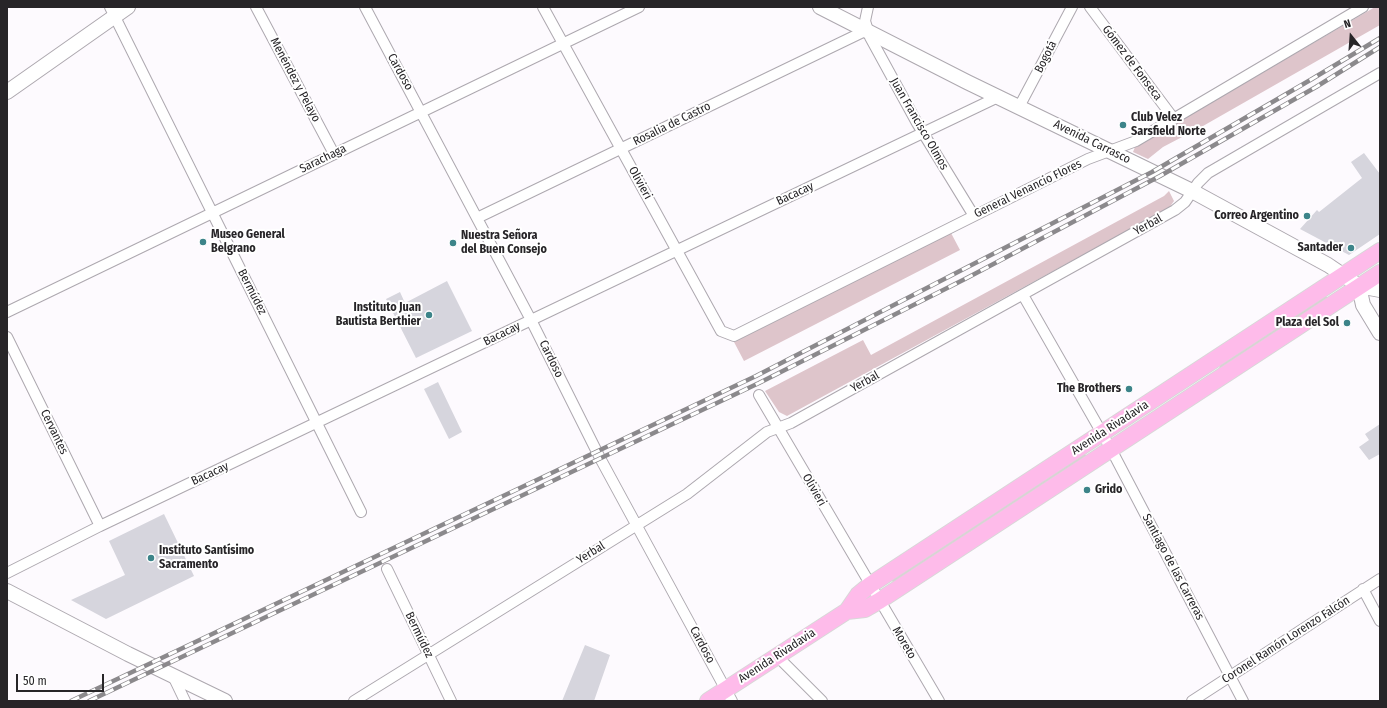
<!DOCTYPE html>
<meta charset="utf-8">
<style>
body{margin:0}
#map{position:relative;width:1387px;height:708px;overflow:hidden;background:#fdfafe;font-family:"Fira Sans Condensed",sans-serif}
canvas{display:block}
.frame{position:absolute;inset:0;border:8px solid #272528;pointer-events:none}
.north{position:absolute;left:1331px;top:16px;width:40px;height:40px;-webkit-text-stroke:3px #fff;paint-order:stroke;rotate:343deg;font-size:11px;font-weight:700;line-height:16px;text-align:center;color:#272528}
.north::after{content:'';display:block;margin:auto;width:14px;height:18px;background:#272528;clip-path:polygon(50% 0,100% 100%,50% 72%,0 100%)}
.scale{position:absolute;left:16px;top:674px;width:88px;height:18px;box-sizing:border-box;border:2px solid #272528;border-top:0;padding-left:5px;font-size:12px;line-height:14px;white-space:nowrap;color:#272528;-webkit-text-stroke:3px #fff;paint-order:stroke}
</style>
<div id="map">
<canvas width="1387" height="708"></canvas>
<div class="frame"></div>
<div class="north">N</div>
<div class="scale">50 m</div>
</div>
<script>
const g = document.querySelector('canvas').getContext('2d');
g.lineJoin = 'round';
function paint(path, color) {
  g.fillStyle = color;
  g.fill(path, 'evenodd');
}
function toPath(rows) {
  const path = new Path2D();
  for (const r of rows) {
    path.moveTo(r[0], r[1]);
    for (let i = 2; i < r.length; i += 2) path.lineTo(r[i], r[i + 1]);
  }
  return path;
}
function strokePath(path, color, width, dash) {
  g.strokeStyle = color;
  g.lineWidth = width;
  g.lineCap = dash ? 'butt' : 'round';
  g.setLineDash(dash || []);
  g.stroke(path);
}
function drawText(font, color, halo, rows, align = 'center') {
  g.font = font + ' "Fira Sans Condensed",sans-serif';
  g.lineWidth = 4;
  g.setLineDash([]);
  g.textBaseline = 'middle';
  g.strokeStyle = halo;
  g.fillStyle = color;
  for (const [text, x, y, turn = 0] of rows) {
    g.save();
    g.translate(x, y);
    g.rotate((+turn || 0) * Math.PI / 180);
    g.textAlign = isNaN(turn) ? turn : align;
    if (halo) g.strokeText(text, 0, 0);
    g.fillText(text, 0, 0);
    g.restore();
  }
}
const green = toPath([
 [1375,7,1380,7,1380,25,1373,29,1203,126,1163,147,1148,159,1133,152,1135,147],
 [1169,191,1174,201,1169,208,787,416,779,412,765,391,863,340,871,355,1164,196],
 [951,233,960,250,744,361,734,342],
 [1325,295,1328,298,1218,370,1222,362],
 [1085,453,1086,456,893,583,892,580]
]);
const building = toPath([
 [1364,153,1380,174,1380,234,1349,255,1300,229,1317,210,1319,212,1362,178,1351,162],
 [447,281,472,331,416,358,386,299,400,292,405,303],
 [438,382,462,432,449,439,424,389],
 [1380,424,1380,454,1369,460,1359,447,1369,440,1365,434],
 [164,514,194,576,106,619,71,600,125,575,109,541],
 [585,645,610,655,594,701,562,701]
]);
const street = toPath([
 [110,7,361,512],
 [256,7,334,154],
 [365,7,531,320,600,458,732,701],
 [543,7,721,331,734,336,1088,159,1136,141,1363,7],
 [868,7,865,21,870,37,917,123,974,216],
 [1090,7,1174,119],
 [1019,107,1072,7],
 [477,218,867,30],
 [1023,295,1111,449,1243,701],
 [7,312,639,7],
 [7,337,100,526],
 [759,395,939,701],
 [387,569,451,701],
 [7,573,100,526,998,97],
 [1363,589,1380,621],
 [778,657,822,701],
 [173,676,185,701],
 [354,701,687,494,767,432,791,423,1175,210,1185,202,1198,183,1208,173,1380,73],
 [1192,701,1380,579]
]);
const secondary = toPath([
 [820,7,967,82,1192,191,1328,265,1359,286,1380,290],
 [7,92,128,7],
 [1359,286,1363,305,1380,333],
 [7,591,128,654,225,701]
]);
const primary = toPath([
 [847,611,865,609,879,601,1380,273],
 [708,701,847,611,858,595,870,585,1380,251]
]);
const rail = toPath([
 [71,701,756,376,1152,172,1312,79,1380,38],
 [89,701,759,383,965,279,1160,176,1316,87,1380,47]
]);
const markers = [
 [1123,125,4,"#3c8489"],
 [1307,216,4,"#3c8489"],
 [203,242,4,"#3c8489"],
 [453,243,4,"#3c8489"],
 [1351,248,4,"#3c8489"],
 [429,315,4,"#3c8489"],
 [1347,323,4,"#3c8489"],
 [1129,389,4,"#3c8489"],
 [1087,490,4,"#3c8489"],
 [151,558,4,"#3c8489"]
];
const streetNames = [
 ["Bogotá",1046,57,-63],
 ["Gómez de Fonseca",1132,63,53],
 ["Cardoso",400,72,61],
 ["Menéndez y Pelayo",295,80,62],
 ["Rosalia de Castro",672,124,-26],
 ["Juan Francisco Olmos",919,124,60],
 ["Avenida Carrasco",1092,142,26],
 ["Sarachaga",323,159,-26],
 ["Olivieri",640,183,61],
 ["General Venancio Flores",1028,189,-26],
 ["Bacacay",795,194,-25],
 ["Yerbal",1148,225,-29],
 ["Bermúdez",252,292,63],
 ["Bacacay",502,334,-26],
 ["Cardoso",551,359,64],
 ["Yerbal",865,382,-29],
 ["Avenida Rivadavia",1110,428,-33],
 ["Cervantes",54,432,64],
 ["Bacacay",210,474,-25],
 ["Olivieri",814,490,60],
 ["Yerbal",591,553,-32],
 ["Santiago de las Carreras",1173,567,62],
 ["Bermúdez",419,635,64],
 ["Coronel Ramón Lorenzo Falcón",1286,640,-33],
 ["Moreto",904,643,59],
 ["Cardoso",702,645,62],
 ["Avenida Rivadavia",777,656,-33]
];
const poiNames = [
 ["Club Velez",1131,118],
 ["Sarsfield Norte",1131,132],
 ["Correo Argentino",1299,216,"right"],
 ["Museo General",211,235],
 ["Belgrano",211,249],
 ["Nuestra Señora",461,236],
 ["del Buen Consejo",461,250],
 ["Santader",1343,248,"right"],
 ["Instituto Juan",421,308,"right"],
 ["Bautista Berthier",421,322,"right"],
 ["Plaza del Sol",1339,323,"right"],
 ["The Brothers",1121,389,"right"],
 ["Grido",1095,490],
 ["Instituto Santísimo",159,551],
 ["Sacramento",159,565]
];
paint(green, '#dec5cb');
paint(building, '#d6d5dd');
strokePath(street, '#ada8af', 12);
strokePath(secondary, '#ada8af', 16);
strokePath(primary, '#d8d8d8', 18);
strokePath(street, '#fff', 10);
strokePath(secondary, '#fff', 14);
strokePath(primary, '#febbea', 16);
strokePath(rail, '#8b898c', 4.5);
strokePath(rail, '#fff', 3, [9]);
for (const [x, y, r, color] of markers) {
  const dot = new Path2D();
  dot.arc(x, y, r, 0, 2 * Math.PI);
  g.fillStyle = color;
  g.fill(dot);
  strokePath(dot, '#fff', 1.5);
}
drawText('12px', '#272528', '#fff', streetNames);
drawText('bold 12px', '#272528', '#fff', poiNames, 'left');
</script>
